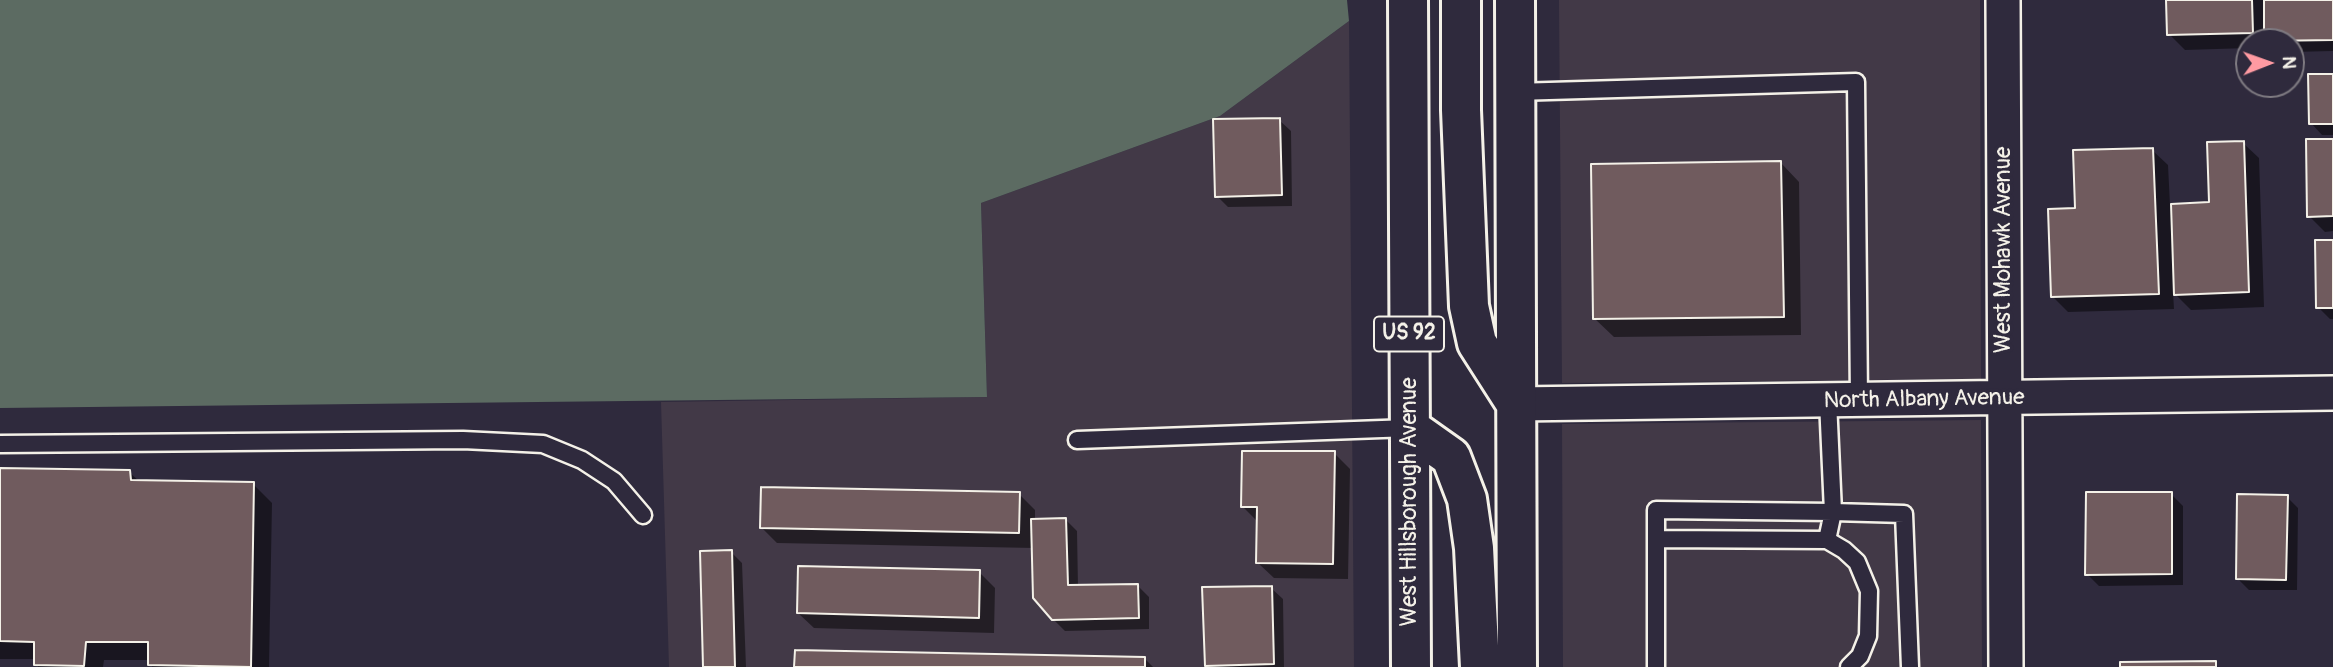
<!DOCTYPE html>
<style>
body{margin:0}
#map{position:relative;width:2333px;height:667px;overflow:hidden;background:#2f2a3d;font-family:Pangolin,sans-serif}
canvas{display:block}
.north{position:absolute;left:2235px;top:28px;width:70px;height:70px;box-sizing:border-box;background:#2f2a3d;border:2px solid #7e7a81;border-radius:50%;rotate:89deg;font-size:19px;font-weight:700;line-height:28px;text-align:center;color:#f4f1e8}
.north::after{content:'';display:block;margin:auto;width:24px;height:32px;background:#ff9aa2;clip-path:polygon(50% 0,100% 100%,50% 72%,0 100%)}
</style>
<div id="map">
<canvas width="2333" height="667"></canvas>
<div class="north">N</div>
</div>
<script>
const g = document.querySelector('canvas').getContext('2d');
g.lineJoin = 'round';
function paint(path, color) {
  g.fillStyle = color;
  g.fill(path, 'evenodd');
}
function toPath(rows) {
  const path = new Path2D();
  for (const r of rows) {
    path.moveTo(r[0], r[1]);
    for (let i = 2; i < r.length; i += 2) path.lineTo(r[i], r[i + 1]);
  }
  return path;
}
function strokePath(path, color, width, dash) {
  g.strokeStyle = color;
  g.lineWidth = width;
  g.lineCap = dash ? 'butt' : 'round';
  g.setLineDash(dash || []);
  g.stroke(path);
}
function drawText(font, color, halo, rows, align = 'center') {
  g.font = font + ' Pangolin,sans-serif';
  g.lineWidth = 7;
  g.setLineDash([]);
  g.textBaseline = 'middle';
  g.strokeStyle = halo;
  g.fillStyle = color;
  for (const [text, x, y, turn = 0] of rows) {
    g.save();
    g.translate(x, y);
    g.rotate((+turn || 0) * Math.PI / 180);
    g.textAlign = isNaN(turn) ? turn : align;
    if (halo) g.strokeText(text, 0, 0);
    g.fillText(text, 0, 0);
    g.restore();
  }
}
const built = toPath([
 [1559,0,1980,0,1981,379,1562,383],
 [1349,21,1354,667,669,667,661,402,987,397,981,203,1220,116],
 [1981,420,1982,667,1563,667,1562,424]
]);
const green = toPath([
 [0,0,1347,0,1349,21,1220,116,981,203,987,397,0,408]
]);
const shadow = toPath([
 [2168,0,2333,0,2333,51,2291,52,2291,42,2249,42,2249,48,2185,50,2169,34],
 [2333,75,2333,135,2322,135,2311,123],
 [1279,120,1291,131,1292,206,1228,207,1217,196],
 [2333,141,2333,231,2325,232,2309,216],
 [2243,143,2259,158,2264,307,2191,310,2173,292,2174,309,2068,312,2052,296,2077,210,2152,150,2168,165,2170,205,2210,204],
 [1781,163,1799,182,1801,335,1614,337,1595,319],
 [2333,241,2333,319,2330,319,2318,307],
 [1334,453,1350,469,1348,579,1274,578,1258,563,1258,522,1242,506],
 [0,470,129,472,140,482,253,484,272,503,269,667,152,667,150,660,104,660,103,667,38,667,36,659,0,659],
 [1019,494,1035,510,1035,520,1066,520,1077,531,1078,587,1137,585,1149,597,1149,629,1065,631,1053,619,1034,548,777,543,762,528],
 [2171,494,2183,506,2183,585,2099,586,2087,574],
 [2287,497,2298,508,2297,590,2249,590,2238,579],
 [731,552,742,563,746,667,705,667],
 [979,572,995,588,994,633,814,628,798,613],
 [1271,588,1283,599,1284,667,1208,667],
 [1145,659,1153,667,796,667]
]);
const building = toPath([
 [2166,0,2252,0,2253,33,2167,35,2166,0],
 [2264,0,2333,0,2333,40,2264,41,2264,0],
 [2308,74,2333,74,2333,124,2309,124,2308,74],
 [1280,118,1282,195,1215,197,1213,119,1280,118],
 [2306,139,2333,139,2333,216,2307,217,2306,139],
 [2244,141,2249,292,2174,295,2171,204,2209,202,2207,142,2244,141],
 [2153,148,2159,294,2051,297,2048,209,2075,208,2073,150,2153,148],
 [1781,161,1784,317,1593,319,1591,164,1781,161],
 [2315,240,2333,240,2333,308,2316,308,2315,240],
 [1242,451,1335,451,1333,564,1256,563,1257,507,1241,507,1242,451],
 [0,468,130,470,131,480,254,482,251,667,148,665,148,642,86,642,84,666,34,665,34,642,0,641,0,468],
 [761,487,1020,492,1019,533,760,528,761,487],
 [2086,492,2172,492,2172,574,2085,575,2086,492],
 [2237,494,2288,495,2286,580,2236,579,2237,494],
 [1066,518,1068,585,1138,584,1139,618,1052,620,1033,598,1031,519,1066,518],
 [732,550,735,667,703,667,700,551,732,550],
 [798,566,980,570,979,618,797,613,798,566],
 [1272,586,1274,664,1205,666,1202,587,1272,586],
 [795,650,1145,657,1145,667,794,667,795,650],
 [2216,661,2216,667,2120,667,2120,662,2216,661]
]);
const service = toPath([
 [1515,92,1856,82,1859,400],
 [1077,440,1410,428],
 [0,444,463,440,543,444,582,460,614,481,643,515],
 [1656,539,1827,540,1844,550,1857,562,1869,591,1868,636,1860,656,1849,667],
 [1827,540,1833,512,1904,514,1910,667],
 [1656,667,1656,510,1833,512,1828,401]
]);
const minor = toPath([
 [2003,0,2006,667],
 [1516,404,2333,393]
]);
const primary = toPath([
 [1408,0,1411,667],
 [1461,0,1461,110,1469,306,1477,343,1516,404],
 [1515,0,1517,667],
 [1410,428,1451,457,1467,499,1474,548,1480,667]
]);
const shields = [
 [1409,334,70]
];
const shieldNames = [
 ["US 92",1409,334]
];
const streetNames = [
 ["West Mohawk Avenue",2004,250,-90],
 ["North Albany Avenue",1924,400,-1],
 ["West Hillsborough Avenue",1410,502,-90]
];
paint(built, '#423947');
paint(green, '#5c6b62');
paint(shadow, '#0007');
paint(building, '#705b5e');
strokePath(building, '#f4f1e8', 2);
strokePath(service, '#f4f1e8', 21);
strokePath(minor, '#f4f1e8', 38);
strokePath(primary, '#f4f1e8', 44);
strokePath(service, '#2f2a3d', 16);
strokePath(minor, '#2f2a3d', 33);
strokePath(primary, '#2f2a3d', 38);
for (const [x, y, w] of shields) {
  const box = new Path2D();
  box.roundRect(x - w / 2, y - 17.5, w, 35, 5);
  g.fillStyle = '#2f2a3d';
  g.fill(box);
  strokePath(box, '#f4f1e8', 2);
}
drawText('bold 21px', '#f4f1e8', null, shieldNames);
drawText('23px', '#f4f1e8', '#2f2a3d', streetNames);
</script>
